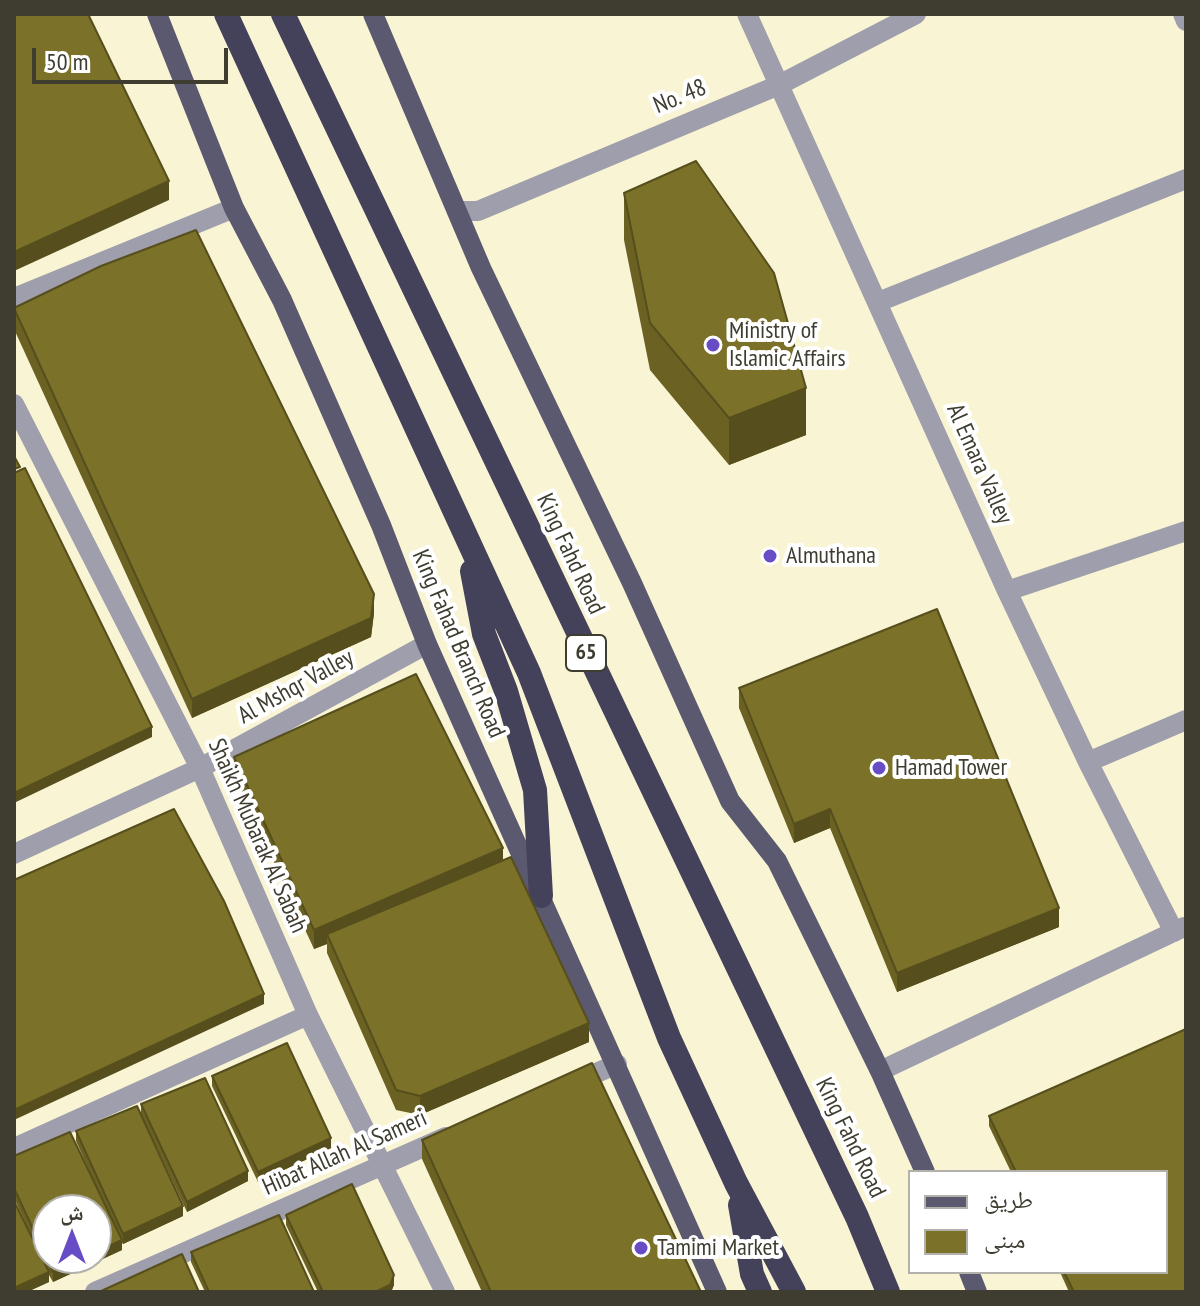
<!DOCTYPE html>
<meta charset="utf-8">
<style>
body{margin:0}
#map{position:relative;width:1200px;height:1306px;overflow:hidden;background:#f9f5d4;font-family:"PT Sans Narrow","Noto Naskh Arabic",sans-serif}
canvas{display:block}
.frame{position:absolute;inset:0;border:16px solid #3e3d30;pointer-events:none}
.legend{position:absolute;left:908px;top:1170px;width:260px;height:104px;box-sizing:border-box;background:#fff;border:2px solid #b2b1ac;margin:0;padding:10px 14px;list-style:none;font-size:24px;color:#3e3d30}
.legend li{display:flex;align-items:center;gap:16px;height:40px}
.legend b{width:40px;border:2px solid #b2b1ac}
.north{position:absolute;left:32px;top:1194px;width:80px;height:80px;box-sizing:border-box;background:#fff;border:2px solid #b2b1ac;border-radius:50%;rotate:0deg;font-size:22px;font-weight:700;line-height:32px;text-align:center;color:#3e3d30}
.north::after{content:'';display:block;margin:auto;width:28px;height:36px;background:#684cc5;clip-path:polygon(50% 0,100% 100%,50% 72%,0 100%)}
.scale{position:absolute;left:32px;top:48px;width:196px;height:36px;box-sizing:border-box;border:4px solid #3e3d30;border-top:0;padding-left:10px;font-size:24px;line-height:28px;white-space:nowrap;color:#3e3d30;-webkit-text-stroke:6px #fff;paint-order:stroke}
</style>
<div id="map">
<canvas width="1200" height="1306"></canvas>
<div class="frame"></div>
<ul class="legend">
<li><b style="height:10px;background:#5b5970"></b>طريق</li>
<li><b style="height:22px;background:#7b7129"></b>مبنى</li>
</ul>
<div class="north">ش</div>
<div class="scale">50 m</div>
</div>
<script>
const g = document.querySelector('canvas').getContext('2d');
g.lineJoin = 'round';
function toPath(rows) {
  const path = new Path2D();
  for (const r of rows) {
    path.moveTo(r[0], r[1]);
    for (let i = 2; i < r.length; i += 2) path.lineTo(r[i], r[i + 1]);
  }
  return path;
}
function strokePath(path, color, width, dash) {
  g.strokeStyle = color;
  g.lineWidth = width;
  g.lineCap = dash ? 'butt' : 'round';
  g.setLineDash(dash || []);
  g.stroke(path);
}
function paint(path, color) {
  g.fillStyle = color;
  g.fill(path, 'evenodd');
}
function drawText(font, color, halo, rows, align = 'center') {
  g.font = font + ' "PT Sans Narrow",sans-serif';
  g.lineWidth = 8;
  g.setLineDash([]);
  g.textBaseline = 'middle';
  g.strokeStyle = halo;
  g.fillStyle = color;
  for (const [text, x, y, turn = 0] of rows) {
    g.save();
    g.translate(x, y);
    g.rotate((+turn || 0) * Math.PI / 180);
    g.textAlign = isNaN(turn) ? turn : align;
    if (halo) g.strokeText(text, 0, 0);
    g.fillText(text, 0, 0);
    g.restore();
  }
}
const minor = toPath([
 [747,14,1007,591,1088,762,1174,932],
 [1183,14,1186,21],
 [457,211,478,211,779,85,916,14],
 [14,298,234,208],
 [878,302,1186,179],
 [14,404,200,768,308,1015,445,1292],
 [1007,591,1186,531],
 [1088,762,1186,720],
 [14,854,200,768,427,644],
 [880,1071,1184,927],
 [571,1084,617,1064],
 [14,1148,308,1015],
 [95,1292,446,1137]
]);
const major = toPath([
 [157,14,234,208,282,300,381,525,427,644,717,1292],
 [373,14,481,268,632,583,730,801,777,861,880,1071,925,1172],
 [969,1272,977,1292]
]);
const highway = toPath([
 [226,14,529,673,669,1038,736,1183,794,1292],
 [283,14,857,1217,888,1292],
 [472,571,484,634,506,691,535,790,541,896],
 [740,1205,752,1274,760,1292]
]);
const wall = toPath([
 [624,193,806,435,729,465,650,370,624,240],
 [14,308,374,613,371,637,192,718,14,329],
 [739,688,1059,927,897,992,830,828,794,843,739,708],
 [234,757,503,860,589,1042,420,1115,396,1110,327,953,327,944,314,949,234,776],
 [1186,1029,1186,1292,1069,1292,1060,1272,1166,1272,1166,1172,1011,1172,989,1126,989,1116],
 [212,1076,331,1148,258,1182,212,1086],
 [141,1104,248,1181,187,1212,141,1114],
 [76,1131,183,1216,123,1244,122,1243,122,1250,53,1282,49,1275,49,1282,27,1292,14,1292,32,1237,14,1198,14,1156,95,1184,76,1141],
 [422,1140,701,1292,482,1292,422,1159],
 [286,1215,394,1285,391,1292,318,1292,286,1225],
 [191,1252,314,1292,205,1292,191,1262]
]);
const shadedWall = toPath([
 [169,181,169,200,14,271,14,252],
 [806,388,806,435,729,465,729,418],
 [374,594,374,613,371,637,192,718,192,699],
 [152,727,152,737,14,803,14,793],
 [830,809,830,828,794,843,794,824],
 [503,848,503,867,327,934,327,944,314,949,314,930],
 [1059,908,1059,927,897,992,897,973],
 [264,994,264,1004,14,1120,14,1110],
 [589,1023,589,1042,420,1115,420,1096],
 [331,1138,331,1148,258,1182,258,1172],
 [248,1171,248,1181,187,1212,187,1202],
 [183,1206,183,1216,123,1244,123,1234],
 [122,1240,122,1250,53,1282,53,1272,83,1258,96,1258,96,1252],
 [49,1272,49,1282,27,1292,14,1292,14,1288],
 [394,1275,394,1285,391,1292,375,1292]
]);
const building = toPath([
 [14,14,88,14,169,181,14,252,14,14],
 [696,161,774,273,806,388,729,418,650,323,624,193,696,161],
 [196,230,374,594,371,618,192,699,14,308,101,266,196,230],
 [14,456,20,467,14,469,14,456],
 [25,468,152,727,14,793,14,473,25,468],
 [937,609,1059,908,897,973,830,809,794,824,739,688,937,609],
 [416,674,503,848,314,930,234,757,416,674],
 [174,809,224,901,264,994,14,1110,14,880,174,809],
 [511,857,589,1023,420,1096,396,1090,327,934,511,857],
 [1186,1029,1186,1292,1074,1292,1064,1272,1166,1272,1166,1172,1016,1172,989,1116,1186,1029],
 [287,1043,331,1138,258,1172,212,1076,287,1043],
 [592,1063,701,1292,491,1292,422,1140,592,1063],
 [205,1078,248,1171,187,1202,141,1104,205,1078],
 [137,1106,183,1206,123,1234,76,1131,137,1106],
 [70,1132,122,1240,96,1252,96,1210,48,1210,48,1258,83,1258,53,1272,14,1188,14,1156,70,1132],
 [352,1184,394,1275,390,1285,375,1292,323,1292,286,1215,352,1184],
 [14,1201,49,1272,14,1288,14,1201],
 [279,1215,314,1292,209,1292,191,1252,279,1215],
 [182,1254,199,1292,99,1292,182,1254]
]);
const markers = [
 [713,345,8,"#684cc5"],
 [770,556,8,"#684cc5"],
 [879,768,8,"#684cc5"],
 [641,1248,8,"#684cc5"]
];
const shields = [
 [586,653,40]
];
const shieldNames = [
 ["65",586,653]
];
const streetNames = [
 ["No. 48",680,97,-22],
 ["Al Emara Valley",979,464,66],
 ["King Fahd Road",570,554,65],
 ["King Fahad Branch Road",458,644,67],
 ["Al Mshqr Valley",296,687,-29],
 ["Shaikh Mubarak Al Sabah",257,836,66],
 ["King Fahd Road",850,1138,64],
 ["Hibat Allah Al Sameri",345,1153,-24]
];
const poiNames = [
 ["Ministry of",729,331],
 ["Islamic Affairs",729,359],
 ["Almuthana",786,556],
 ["Hamad Tower",895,768],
 ["Tamimi Market",657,1248]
];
strokePath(minor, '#9f9eac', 20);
strokePath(major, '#5b5970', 20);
strokePath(highway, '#44415a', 24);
paint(wall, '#6a6123');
paint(shadedWall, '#564f1d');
paint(building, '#7b7129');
strokePath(building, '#564f1d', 2);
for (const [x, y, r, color] of markers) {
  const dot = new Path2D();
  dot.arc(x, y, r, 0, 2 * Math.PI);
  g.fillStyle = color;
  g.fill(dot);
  strokePath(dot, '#fff', 3);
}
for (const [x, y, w] of shields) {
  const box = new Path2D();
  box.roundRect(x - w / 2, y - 18, w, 36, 6);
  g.fillStyle = '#fff';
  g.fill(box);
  strokePath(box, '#3e3d30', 2);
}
drawText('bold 22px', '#3e3d30', null, shieldNames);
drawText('24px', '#3e3d30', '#fff', streetNames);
drawText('24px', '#3e3d30', '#fff', poiNames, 'left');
</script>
